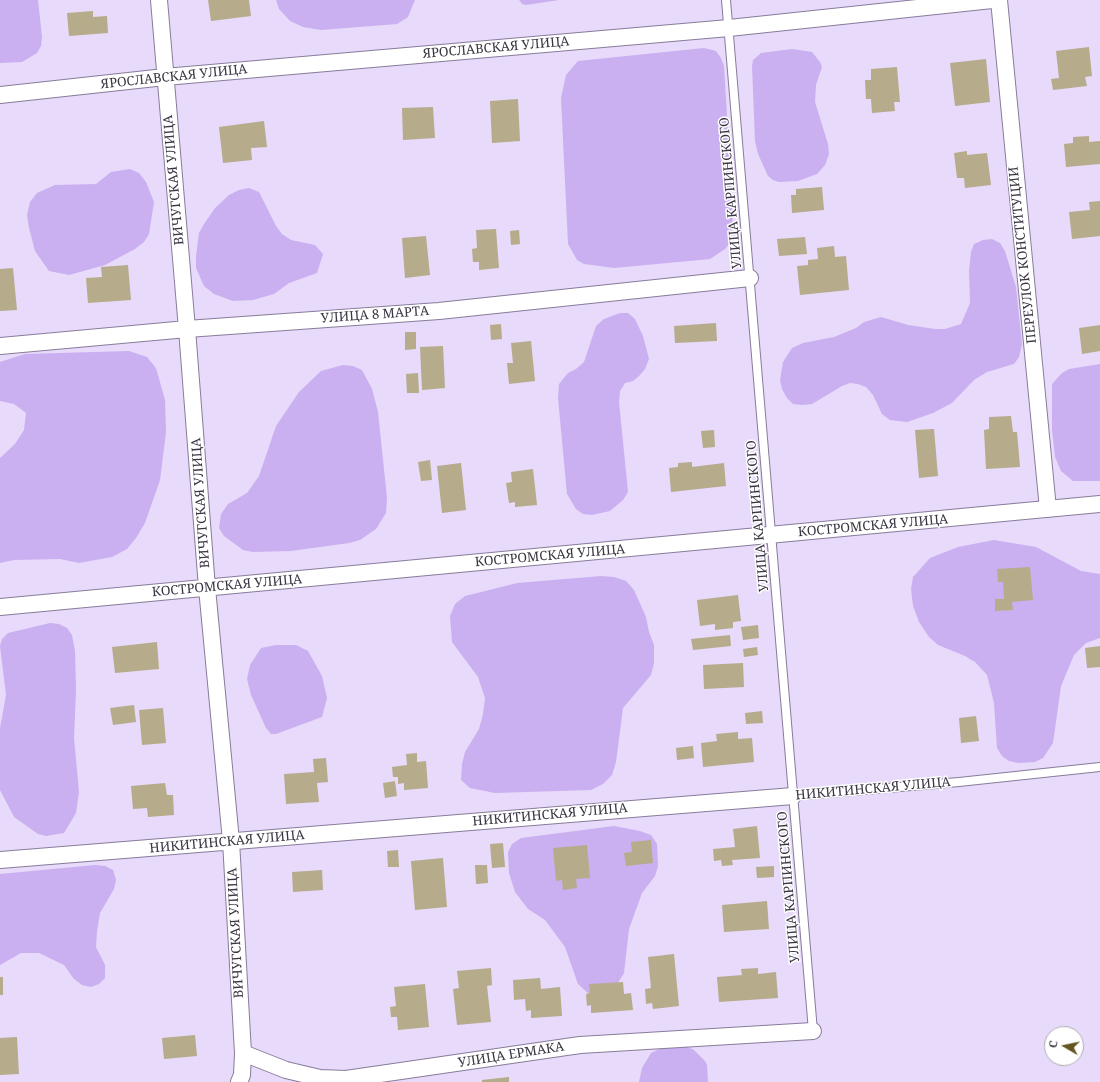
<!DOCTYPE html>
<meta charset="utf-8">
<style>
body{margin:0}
#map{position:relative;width:1100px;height:1082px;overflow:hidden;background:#e7dafa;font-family:"Noto Serif",serif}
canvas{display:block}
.north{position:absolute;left:1044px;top:1026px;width:40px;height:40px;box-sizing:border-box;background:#fff;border:1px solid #b0aeb3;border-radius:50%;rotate:279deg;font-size:11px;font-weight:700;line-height:16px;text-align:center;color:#3a3542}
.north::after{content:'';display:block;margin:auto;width:14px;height:18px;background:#655522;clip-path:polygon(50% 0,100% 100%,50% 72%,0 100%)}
</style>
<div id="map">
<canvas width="1100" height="1082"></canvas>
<div class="north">С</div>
</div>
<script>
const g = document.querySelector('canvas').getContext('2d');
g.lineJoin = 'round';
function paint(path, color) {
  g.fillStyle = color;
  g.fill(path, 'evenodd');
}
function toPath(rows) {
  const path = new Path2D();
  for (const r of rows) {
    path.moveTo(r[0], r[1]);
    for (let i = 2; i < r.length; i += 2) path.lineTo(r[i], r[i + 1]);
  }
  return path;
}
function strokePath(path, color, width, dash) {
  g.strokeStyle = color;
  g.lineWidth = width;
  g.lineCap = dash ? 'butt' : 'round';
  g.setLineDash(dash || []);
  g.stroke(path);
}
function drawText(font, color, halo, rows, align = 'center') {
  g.font = font + ' "Noto Serif",serif';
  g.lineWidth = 3;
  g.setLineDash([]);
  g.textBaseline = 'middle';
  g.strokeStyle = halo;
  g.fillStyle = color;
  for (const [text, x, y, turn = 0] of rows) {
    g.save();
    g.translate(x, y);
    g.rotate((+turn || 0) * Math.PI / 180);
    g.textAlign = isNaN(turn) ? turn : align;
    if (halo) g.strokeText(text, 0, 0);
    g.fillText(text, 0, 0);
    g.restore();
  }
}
const green = toPath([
 [0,0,38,0,42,37,41,46,37,53,22,62,0,63],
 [276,0,415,0,408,17,397,24,321,30,303,27,290,21,279,9],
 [519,0,559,0,526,5,522,4],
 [704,48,716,51,721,58,724,66,733,215,730,243,725,249,710,259,614,268,584,264,577,260,568,244,561,98,566,75,578,61],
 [792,49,812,52,820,62,822,67,816,85,815,102,828,144,829,154,825,165,817,174,798,181,779,182,773,180,768,176,758,154,755,141,752,66,753,60,761,53],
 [130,169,139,173,146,182,154,202,149,234,144,242,135,249,105,265,69,275,49,271,35,251,29,228,27,215,30,202,37,193,55,185,96,184,111,172],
 [249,188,259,192,276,226,282,234,291,240,315,245,323,254,317,273,289,283,274,294,253,300,233,301,214,294,204,286,196,268,196,256,199,233,204,224,215,208,229,195,239,190],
 [992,239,1000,243,1005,251,1016,287,1022,344,1019,357,1014,364,987,372,974,380,952,403,933,413,907,422,890,420,882,414,873,395,866,387,858,384,850,383,842,386,812,404,802,405,793,404,787,398,782,389,780,380,783,362,792,348,803,343,834,337,856,328,864,322,881,317,908,325,935,329,945,329,961,324,970,303,969,271,971,252,974,244,983,240],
 [620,313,628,313,635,319,643,336,649,359,645,369,639,376,633,381,625,383,620,391,619,402,628,492,623,500,610,511,592,515,583,514,576,509,567,494,558,398,559,384,568,373,576,369,584,362,596,326,604,319],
 [129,351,147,357,156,368,165,400,166,432,160,480,145,523,136,538,127,549,112,557,79,563,60,559,14,560,0,563,0,458,15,444,24,430,26,413,14,404,0,401,0,362,25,354],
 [1100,364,1100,481,1073,481,1061,471,1055,457,1052,430,1052,384,1062,373,1069,369],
 [343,365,353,366,362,370,372,389,378,412,387,498,386,513,376,529,360,540,349,543,291,551,253,552,243,550,224,536,219,528,221,514,228,504,247,493,259,476,276,426,299,392,321,371],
 [994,540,1036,547,1081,571,1100,574,1100,638,1086,643,1074,655,1061,686,1053,743,1043,758,1035,762,1018,763,1009,761,1002,756,997,748,994,703,987,675,975,662,965,656,938,645,929,637,919,622,913,606,911,589,913,577,930,558,958,547],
 [601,576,614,577,626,581,634,590,646,617,649,632,654,645,654,663,651,675,623,708,616,762,612,775,603,784,591,790,495,793,470,788,461,780,462,764,465,752,479,729,483,714,485,698,478,677,452,642,450,616,455,604,465,596,517,583],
 [50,623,59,624,67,628,72,635,75,651,76,690,74,738,79,792,76,813,64,833,46,836,38,834,14,817,0,790,0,728,6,695,0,646,2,639,8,633],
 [276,645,296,645,308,651,322,676,327,698,322,717,276,734,271,734,266,728,251,695,247,679,250,665,261,648],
 [614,826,640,831,651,835,657,844,658,866,655,876,642,893,629,929,624,973,616,986,589,994,578,984,565,947,545,920,528,909,515,892,509,873,508,852,512,844,521,838],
 [95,865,105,866,113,870,116,880,114,889,100,913,97,931,96,947,105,965,105,978,99,984,91,987,82,985,74,979,64,965,39,953,21,953,0,965,0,874],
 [684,1045,694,1050,705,1061,707,1065,708,1082,639,1082,642,1068,651,1053,662,1048]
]);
const building = toPath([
 [208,0,249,0,251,16,211,21],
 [93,11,93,17,107,16,108,33,69,36,67,13],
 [1089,47,1092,76,1085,77,1087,86,1053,90,1051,79,1059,78,1056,51],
 [986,59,990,102,955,106,950,63],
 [897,67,900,102,894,102,895,111,872,113,871,99,866,99,865,80,871,80,871,69],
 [518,99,520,141,492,143,490,101],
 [433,107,435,138,403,140,402,108],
 [264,121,267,147,251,148,252,160,223,163,219,127],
 [1089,136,1089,142,1100,141,1100,164,1066,167,1064,144,1073,143,1073,137],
 [967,151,967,155,987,153,991,185,965,188,964,178,957,178,954,153],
 [822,187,824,210,792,213,791,195,796,195,796,189],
 [1100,201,1100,236,1072,239,1069,212,1090,210,1089,202],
 [496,229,499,268,479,270,479,262,473,262,472,249,477,248,476,230],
 [519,230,520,244,511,245,510,231],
 [426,236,430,275,405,278,402,238],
 [805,237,807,254,779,256,777,239],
 [834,246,835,257,846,256,849,290,800,295,797,266,808,265,808,260,818,259,817,248],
 [128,265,131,300,88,303,86,278,102,277,101,267],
 [13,268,17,310,0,311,0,269],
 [716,323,717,341,675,343,674,326],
 [501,324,502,339,491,340,490,325],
 [1100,325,1100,351,1082,354,1079,328],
 [405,332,416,332,416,349,405,350],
 [531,341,535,381,509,384,507,363,513,363,511,343],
 [443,346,445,388,422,390,420,347],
 [418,373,419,393,407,393,406,374],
 [1011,416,1013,432,1017,432,1020,467,986,469,984,430,989,429,989,417],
 [934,429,938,476,919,478,915,430],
 [714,430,715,447,703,448,701,431],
 [430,460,432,480,421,481,418,462],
 [692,462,692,467,724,463,726,486,671,492,669,468,678,467,678,463],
 [461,463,466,510,442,513,437,466],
 [533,469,537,505,515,507,515,502,509,503,506,483,512,482,511,472],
 [1030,567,1033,600,1012,602,1013,610,995,611,995,599,1004,599,1003,582,998,582,997,569],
 [738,595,741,621,733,622,733,628,715,630,715,624,700,626,697,600],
 [758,625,759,638,743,640,741,627],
 [730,635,731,646,693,650,691,639],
 [157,642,159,669,115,673,112,647],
 [1100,646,1100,667,1087,668,1085,648],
 [757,647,758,655,744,657,743,649],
 [743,663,744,687,704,689,703,665],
 [134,705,136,722,113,725,110,708],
 [163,708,166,743,142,745,139,710],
 [762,711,763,723,746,724,745,713],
 [976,716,979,741,961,743,959,718],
 [738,732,738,739,752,738,754,762,703,767,701,743,717,741,716,734],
 [693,746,694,758,677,760,676,748],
 [417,753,417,762,426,761,428,788,404,790,404,783,398,784,398,777,393,777,392,767,407,765,406,754],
 [326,758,328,782,317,783,319,802,286,804,284,774,314,772,313,759],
 [395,781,397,796,385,798,383,783],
 [165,783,167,795,173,795,174,815,148,817,147,808,133,809,131,786],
 [757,826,760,858,732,860,733,865,722,866,721,860,714,861,713,849,735,847,733,829],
 [651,840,653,863,626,866,624,853,632,852,631,842],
 [503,843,505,867,492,868,490,844],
 [587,845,590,878,576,879,577,888,563,890,562,880,556,881,553,848],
 [398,850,399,867,388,867,387,851],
 [443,858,447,907,415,910,411,861],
 [475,865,487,865,488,883,476,884],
 [774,866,774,877,757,878,756,867],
 [322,870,323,890,293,892,292,872],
 [767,901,769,929,724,932,722,905],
 [674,954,679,1006,653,1009,652,1003,646,1004,645,989,651,988,648,957],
 [491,968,492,985,487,986,491,1022,457,1025,453,989,459,988,457,971],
 [758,968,758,974,776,972,778,998,719,1002,717,977,742,975,741,969],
 [0,977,3,977,3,995,0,995],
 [540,978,541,989,560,987,562,1016,531,1018,531,1010,526,1011,525,999,514,1000,513,980],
 [623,982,624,994,631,993,633,1010,591,1013,591,1005,587,1006,586,994,590,993,589,984],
 [425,984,429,1027,398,1030,397,1017,391,1017,390,1007,396,1006,394,987],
 [195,1035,197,1056,164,1059,162,1038],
 [17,1037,19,1074,0,1075,0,1038],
 [509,1077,509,1082,482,1082,482,1080]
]);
const lane = toPath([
 [726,0,813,1031],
 [793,796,959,782,1100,767]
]);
const street = toPath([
 [159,0,187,329,207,588,231,841,243,1053],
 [999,0,1048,509],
 [0,95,165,77,729,28,992,0],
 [0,346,187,329,439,311,750,278],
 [0,607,1100,504],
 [0,860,793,796],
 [239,1082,242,1075,243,1053,286,1070,320,1078,346,1079,580,1045,813,1031]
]);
const streetNames = [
 ["ЯРОСЛАВСКАЯ УЛИЦА",496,48,-5],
 ["ЯРОСЛАВСКАЯ УЛИЦА",174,77,-6],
 ["ВИЧУГСКАЯ УЛИЦА",174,180,-95],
 ["УЛИЦА КАРПИНСКОГО",731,193,-95],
 ["ПЕРЕУЛОК КОНСТИТУЦИИ",1023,255,-96],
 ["УЛИЦА 8 МАРТА",375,315,-4],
 ["ВИЧУГСКАЯ УЛИЦА",201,503,-94],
 ["УЛИЦА КАРПИНСКОГО",758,516,-95],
 ["КОСТРОМСКАЯ УЛИЦА",873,526,-5],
 ["КОСТРОМСКАЯ УЛИЦА",550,556,-5],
 ["КОСТРОМСКАЯ УЛИЦА",227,586,-5],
 ["НИКИТИНСКАЯ УЛИЦА",873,789,-5],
 ["НИКИТИНСКАЯ УЛИЦА",550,815,-5],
 ["НИКИТИНСКАЯ УЛИЦА",227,842,-5],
 ["УЛИЦА КАРПИНСКОГО",789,887,-95],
 ["ВИЧУГСКАЯ УЛИЦА",236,933,-93],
 ["УЛИЦА ЕРМАКА",511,1055,-9]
];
paint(green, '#cab0f0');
paint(building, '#b6ab8b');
strokePath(lane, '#887c9a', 10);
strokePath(street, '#887c9a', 18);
strokePath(lane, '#fff', 8);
strokePath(street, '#fff', 16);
drawText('13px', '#3a3542', '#fff', streetNames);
</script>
